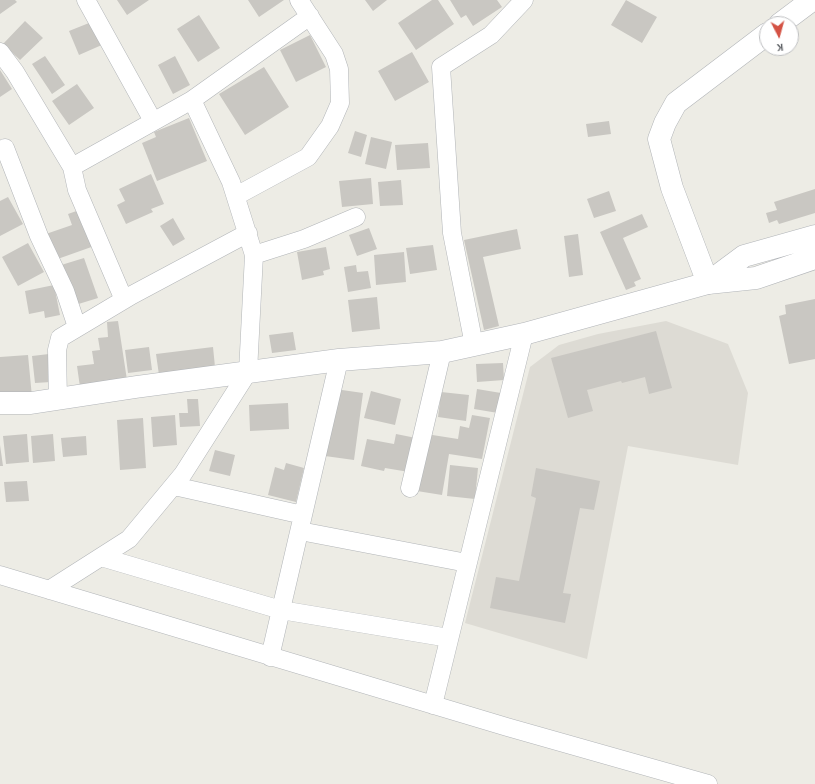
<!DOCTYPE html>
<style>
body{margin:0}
#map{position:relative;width:815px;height:784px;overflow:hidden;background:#edece5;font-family:"Alegreya Sans",sans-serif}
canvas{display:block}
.north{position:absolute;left:759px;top:16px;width:40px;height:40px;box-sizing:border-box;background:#fff;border:1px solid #bebfc1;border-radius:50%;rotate:174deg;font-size:11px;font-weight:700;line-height:16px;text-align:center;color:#5d6064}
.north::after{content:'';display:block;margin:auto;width:14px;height:18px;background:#d45244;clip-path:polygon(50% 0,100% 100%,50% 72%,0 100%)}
</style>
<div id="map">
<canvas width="815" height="784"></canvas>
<div class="north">K</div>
</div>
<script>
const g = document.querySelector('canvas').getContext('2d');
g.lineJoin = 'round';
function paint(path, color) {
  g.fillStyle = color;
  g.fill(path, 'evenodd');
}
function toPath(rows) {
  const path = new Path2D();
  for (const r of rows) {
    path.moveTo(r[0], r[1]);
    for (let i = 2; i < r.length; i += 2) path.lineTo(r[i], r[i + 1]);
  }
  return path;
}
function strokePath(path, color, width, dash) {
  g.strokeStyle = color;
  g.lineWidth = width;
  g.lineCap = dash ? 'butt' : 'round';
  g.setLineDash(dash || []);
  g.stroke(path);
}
const education = toPath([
 [666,321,728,344,748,393,738,465,628,446,587,659,465,623,530,367,559,345,598,334]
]);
const building = toPath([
 [0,0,15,0,17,2,0,14],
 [117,0,149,0,127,15],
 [248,0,284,0,259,17],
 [365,0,387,0,373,11],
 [432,0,438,0,454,24,416,50,398,23],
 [450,0,497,0,502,7,473,26,466,15,461,18],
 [626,0,657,17,642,43,611,25],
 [199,15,220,48,198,62,177,29],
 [25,21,43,38,20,60,3,44],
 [94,21,104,44,79,55,69,31],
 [310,35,326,67,296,82,280,50],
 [412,52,429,82,395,101,378,71],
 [45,56,65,85,52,94,32,64],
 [175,56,190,85,173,94,158,65],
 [264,67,289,107,245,135,219,94],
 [0,70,12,89,0,97],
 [77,84,94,108,69,125,52,101],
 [189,118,207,161,157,181,142,143,156,137,154,132],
 [609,121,611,134,588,137,586,124],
 [355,131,367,135,361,157,348,153],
 [371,137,392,142,386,169,365,164],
 [428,143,430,168,397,170,395,145],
 [151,174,164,204,151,209,153,212,126,224,117,205,125,201,119,189],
 [371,178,373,204,342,207,339,181],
 [401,180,403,205,380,206,378,182],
 [815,189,815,213,779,224,777,220,769,223,766,213,777,210,774,202],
 [609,191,616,211,594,218,587,199],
 [8,197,23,224,0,236,0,201],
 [85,208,97,245,52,261,43,235,72,225,68,214],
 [642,214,648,227,623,238,641,279,634,282,636,286,626,290,600,232],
 [173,218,185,239,173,246,160,226],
 [369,228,377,249,357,256,349,235],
 [517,229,521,249,483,257,499,326,484,330,464,240],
 [578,234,583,275,569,277,564,236],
 [28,243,44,272,18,286,2,257],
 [433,245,437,270,410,274,406,248],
 [326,247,330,269,323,271,324,275,302,280,297,252],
 [404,252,406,282,376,285,374,255],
 [84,258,98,298,72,306,58,266],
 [356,265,357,272,368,271,371,288,348,292,344,267],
 [54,285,60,315,45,318,44,311,29,314,25,291],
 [377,297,380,329,352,332,348,300],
 [815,299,815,359,789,364,779,316,786,314,785,305],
 [118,321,127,380,80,387,77,366,94,364,92,351,100,350,98,338,108,337,107,322],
 [656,331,672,388,649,394,645,377,622,383,621,381,587,390,593,411,568,418,551,358],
 [293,332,296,350,272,353,269,335],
 [149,347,152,370,128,373,125,350],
 [213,347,215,367,159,375,156,354],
 [49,354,51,382,35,383,32,356],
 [28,355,32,397,0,400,0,357],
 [503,363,504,380,477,382,476,364],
 [335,389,363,393,354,460,325,456],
 [477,389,501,393,498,413,474,409],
 [371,391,401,399,395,425,364,418],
 [441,392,469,395,466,421,438,417],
 [187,399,198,399,200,426,180,427,179,413,188,413],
 [288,403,289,429,250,431,249,405],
 [175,415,177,445,153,447,151,417],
 [472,415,490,418,482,459,449,454,442,495,417,491,426,434,458,439,460,426,469,428],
 [143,418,146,468,120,470,117,420],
 [27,434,29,462,6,464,3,436],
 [53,434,55,461,33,463,31,436],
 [396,434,416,438,409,472,385,468,384,471,361,466,367,439,394,444],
 [86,436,87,455,63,457,61,438],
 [0,445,3,466,0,466],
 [215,450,235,455,230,476,209,471],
 [286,463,304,468,296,502,268,495,275,467,284,470],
 [450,465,478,468,475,499,447,496],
 [536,468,600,481,594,510,580,508,563,593,571,594,565,623,490,608,496,577,519,581,536,498,531,496],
 [27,481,29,501,6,502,4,482]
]);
const minor = toPath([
 [86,0,153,121],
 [0,52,15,72,72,167,77,190,124,300],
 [5,148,39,236,65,291,77,327],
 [72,167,192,100,310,16],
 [236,196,308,157,330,126,340,103,339,69,334,54,299,0],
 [254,255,304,239,356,217],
 [474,345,452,233,441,67,491,35,524,0],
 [58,400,57,350,60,338,132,295,248,233],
 [174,486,303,515],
 [410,488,442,352],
 [300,531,467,563],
 [101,557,281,610,449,638],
 [0,575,507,727,708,784],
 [49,590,129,539,183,474,248,372,254,255,231,182,192,100],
 [270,657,339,360],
 [433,705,524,334]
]);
const tertiary = toPath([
 [780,24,812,0],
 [708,283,672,188,659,139,665,123,676,103,767,34]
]);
const secondary = toPath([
 [709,282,744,256,815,236],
 [0,403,31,403,136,387,339,360,442,352,524,334,708,283,756,278,815,258]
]);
paint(education, '#dddbd4');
paint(building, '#c9c7c2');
strokePath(minor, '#b2b5b8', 19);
strokePath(tertiary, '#b2b5b8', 23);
strokePath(secondary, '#b1b4b8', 23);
strokePath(minor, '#fff', 18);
strokePath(tertiary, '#fff', 22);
strokePath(secondary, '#fff', 22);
</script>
